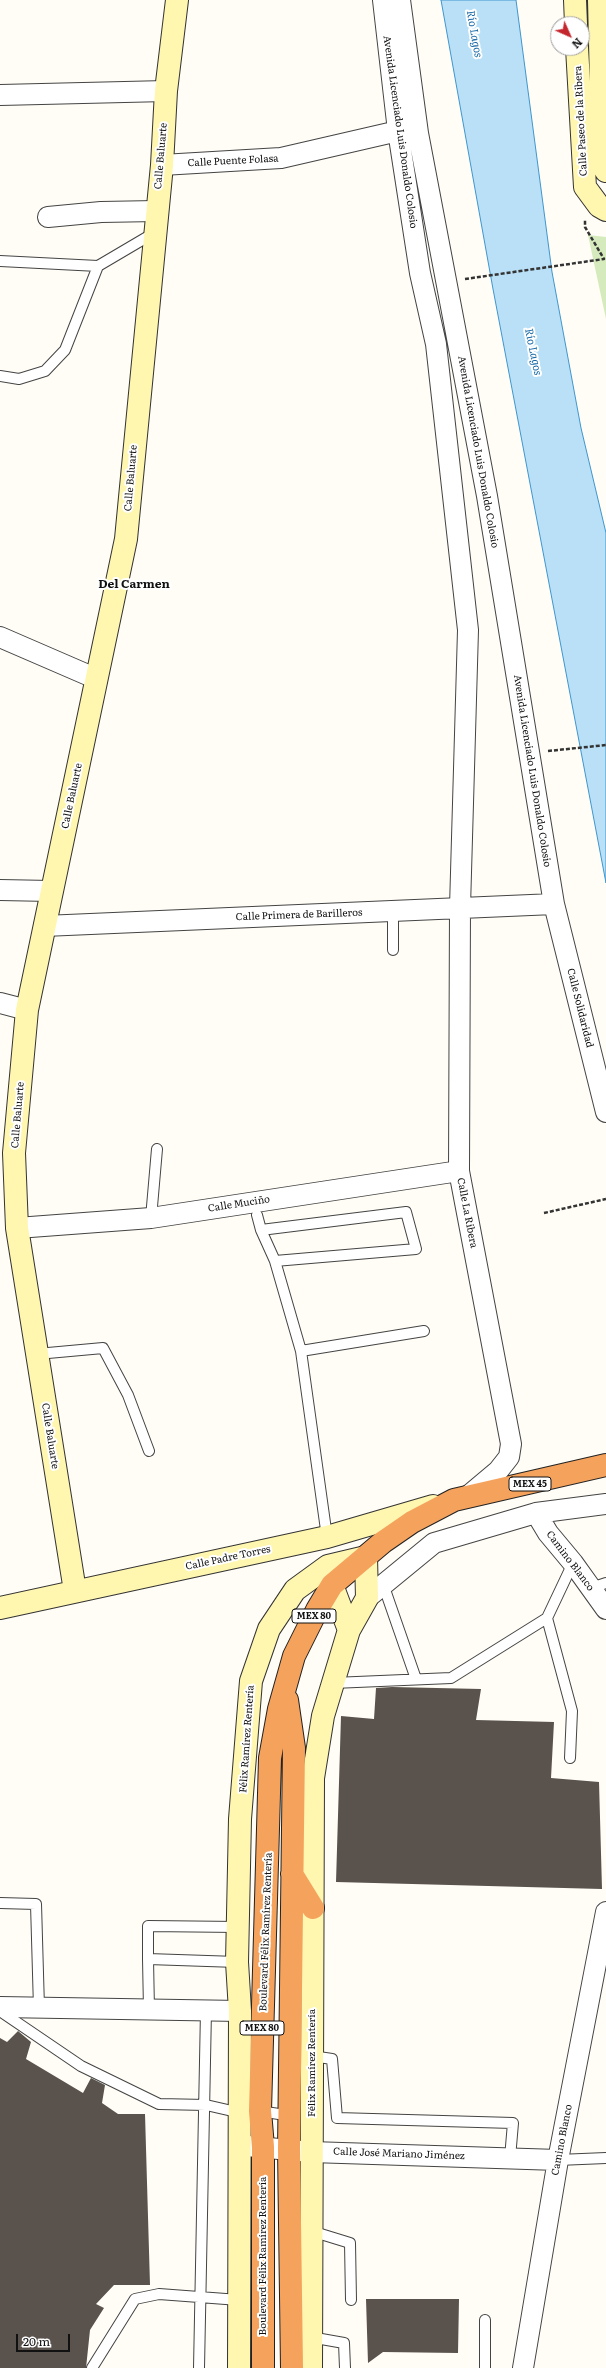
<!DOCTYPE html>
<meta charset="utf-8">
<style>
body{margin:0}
#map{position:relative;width:606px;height:2368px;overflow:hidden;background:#fffdf5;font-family:Literata,serif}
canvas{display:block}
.north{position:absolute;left:550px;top:16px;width:40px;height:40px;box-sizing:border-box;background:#fff;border:1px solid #a0a0a0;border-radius:50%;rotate:135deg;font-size:11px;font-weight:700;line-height:16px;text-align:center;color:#111}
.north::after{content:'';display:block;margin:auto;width:14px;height:18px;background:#c4262e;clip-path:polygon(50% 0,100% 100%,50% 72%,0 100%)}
.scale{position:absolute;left:16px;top:2334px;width:54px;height:18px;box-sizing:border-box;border:2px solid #111;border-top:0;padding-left:5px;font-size:12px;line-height:14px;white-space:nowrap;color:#111;-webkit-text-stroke:3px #fff;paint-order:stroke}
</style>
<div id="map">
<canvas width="606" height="2368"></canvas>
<div class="north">N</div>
<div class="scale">20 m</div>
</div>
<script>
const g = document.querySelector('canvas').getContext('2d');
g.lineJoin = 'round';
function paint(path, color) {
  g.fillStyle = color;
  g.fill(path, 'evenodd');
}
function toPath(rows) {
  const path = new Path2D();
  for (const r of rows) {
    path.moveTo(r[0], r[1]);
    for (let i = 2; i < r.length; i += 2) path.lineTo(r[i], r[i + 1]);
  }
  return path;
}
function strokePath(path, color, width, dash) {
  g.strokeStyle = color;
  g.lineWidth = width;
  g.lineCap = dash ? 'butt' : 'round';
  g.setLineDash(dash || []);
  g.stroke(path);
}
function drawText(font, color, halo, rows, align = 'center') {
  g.font = font + ' Literata,serif';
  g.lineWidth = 4;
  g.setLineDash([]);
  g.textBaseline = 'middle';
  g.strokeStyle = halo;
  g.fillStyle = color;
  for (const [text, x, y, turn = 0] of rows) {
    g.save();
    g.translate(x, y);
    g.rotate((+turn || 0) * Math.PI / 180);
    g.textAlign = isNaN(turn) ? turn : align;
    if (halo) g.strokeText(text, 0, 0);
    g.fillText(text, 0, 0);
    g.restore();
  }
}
const green = toPath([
 [588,235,606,237,606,319]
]);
const water = toPath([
 [441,0,516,0,552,272,581,428,606,533,606,883,493,289,441,0]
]);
const building = toPath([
 [392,1687,481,1689,476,1720,554,1722,551,1778,599,1782,602,1889,336,1882,341,1716,374,1719,376,1688],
 [18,2031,31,2042,26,2059,83,2093,91,2078,105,2085,102,2103,118,2114,145,2114,150,2285,114,2285,96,2304,104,2308,90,2330,86,2368,0,2368,0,2038,7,2042],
 [366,2299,459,2299,458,2353,383,2352,368,2363]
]);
const path = toPath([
 [465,279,604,259,585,227,585,219],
 [548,751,606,745],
 [544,1213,606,1199]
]);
const lane = toPath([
 [0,261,98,266],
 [0,376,19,379,45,371,65,350,98,266,154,233],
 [393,910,393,950],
 [257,1215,261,1230,275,1261,416,1249,406,1212,261,1230],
 [151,1218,157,1149],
 [275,1261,301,1351,327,1537],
 [301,1351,424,1331],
 [37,1354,103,1348,128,1395,149,1451],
 [383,1584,416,1679],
 [591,1588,606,1583],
 [333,1683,451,1678,547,1618],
 [570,1758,572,1711,547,1618,573,1563],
 [0,1903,36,1904,39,2008],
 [148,1959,149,2010],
 [237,1962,148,1959,148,1926,238,1927],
 [0,2011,81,2066,159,2104,206,2105,241,2113],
 [312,2056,332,2059,337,2118,513,2123,510,2158],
 [259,2111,292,2116],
 [558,2160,606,2158],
 [311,2231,350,2243,351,2300],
 [485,2320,485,2368],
 [310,2337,344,2343,345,2368],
 [92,2368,135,2299,159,2294,239,2300],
 [199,2368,206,2010]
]);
const street = toPath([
 [383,0,398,131,420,273,436,344,468,630,460,907,459,1171,511,1444,509,1457,498,1471,467,1497],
 [400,0,418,133,487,496,554,904,606,1112],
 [0,95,166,91],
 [162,165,281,158,398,131],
 [48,217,101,212,156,211],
 [0,637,97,679],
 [0,890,51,891],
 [44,926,554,904],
 [0,1003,27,1010],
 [17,1228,151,1218,459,1171],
 [536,1513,548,1533,573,1563,606,1609],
 [367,1598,434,1543,536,1513,606,1504],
 [0,2007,240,2011],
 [247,2146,311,2152,558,2160],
 [523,2368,558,2160,606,1912]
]);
const secondary = toPath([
 [575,0,576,24],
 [599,0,603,166,606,171],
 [577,48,585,187,599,206,606,210],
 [329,1569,332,1585,349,1630],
 [75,1591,17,1228,14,1153,27,1010,126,539,162,165,166,91,177,0],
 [0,1608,327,1537,433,1506],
 [239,2368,240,2011,237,1962,240,1819,251,1681,269,1629,295,1590,328,1566,366,1557,367,1598,349,1630,323,1716,313,1778,311,2368]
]);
const highway = toPath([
 [287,1700,294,1748,289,2149,292,2368],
 [292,1874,313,1908],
 [263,2368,263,2147,260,2111,270,1758,279,1709,294,1656,317,1610,332,1585,383,1542,412,1522,454,1500,606,1465]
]);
const shields = [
 [530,1484,42],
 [314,1616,44],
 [262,2028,44]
];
const shieldNames = [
 ["MEX 45",530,1484],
 ["MEX 80",314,1616],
 ["MEX 80",262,2028]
];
const streetNames = [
 ["Calle Paseo de la Ribera",581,121,-93],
 ["Avenida Licenciado Luis Donaldo Colosio",400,132,82],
 ["Calle Baluarte",161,156,-85],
 ["Calle Puente Folasa",233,161,-3],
 ["Avenida Licenciado Luis Donaldo Colosio",478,452,80],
 ["Calle Baluarte",131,478,-85],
 ["Avenida Licenciado Luis Donaldo Colosio",532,771,81],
 ["Calle Baluarte",72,796,-78],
 ["Calle Primera de Barilleros",299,915,-2],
 ["Calle Solidaridad",580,1008,76],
 ["Calle Baluarte",18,1115,-85],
 ["Calle Muciño",239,1204,-9],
 ["Calle La Ribera",467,1213,79],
 ["Calle Baluarte",50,1436,81],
 ["Calle Padre Torres",228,1558,-12],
 ["Camino Blanco",570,1561,53],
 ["Félix Ramírez Rentería",247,1739,-86],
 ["Boulevard Félix Ramírez Rentería",266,1932,-88],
 ["Félix Ramírez Rentería",312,2063,-90],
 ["Camino Blanco",562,2140,-79],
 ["Calle José Mariano Jiménez",399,2154,2],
 ["Boulevard Félix Ramírez Rentería",263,2256,-90]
];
const waterNames = [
 ["Río Lagos",474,34,80],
 ["Río Lagos",533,352,78]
];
const quarterNames = [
 ["Del Carmen",134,584]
];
paint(green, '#d5ebbd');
paint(water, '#b9e0f7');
strokePath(water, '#3f96cf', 1);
paint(building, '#5a524d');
strokePath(lane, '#444', 12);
strokePath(street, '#444', 22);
strokePath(secondary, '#333', 24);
strokePath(highway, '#222', 24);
strokePath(path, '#333', 2.5, [4, 2]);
strokePath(lane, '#fff', 10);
strokePath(street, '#fff', 20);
strokePath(secondary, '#fff6b0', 22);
strokePath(highway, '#f5a25d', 22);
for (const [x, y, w] of shields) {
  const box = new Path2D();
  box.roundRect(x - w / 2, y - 7, w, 14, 3);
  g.fillStyle = '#fff';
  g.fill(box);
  strokePath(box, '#111', 1);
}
drawText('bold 9px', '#111', null, shieldNames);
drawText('10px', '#111', '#fff', streetNames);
drawText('italic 11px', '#1768a6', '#fff', waterNames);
drawText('bold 12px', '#111', '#fff', quarterNames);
</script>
